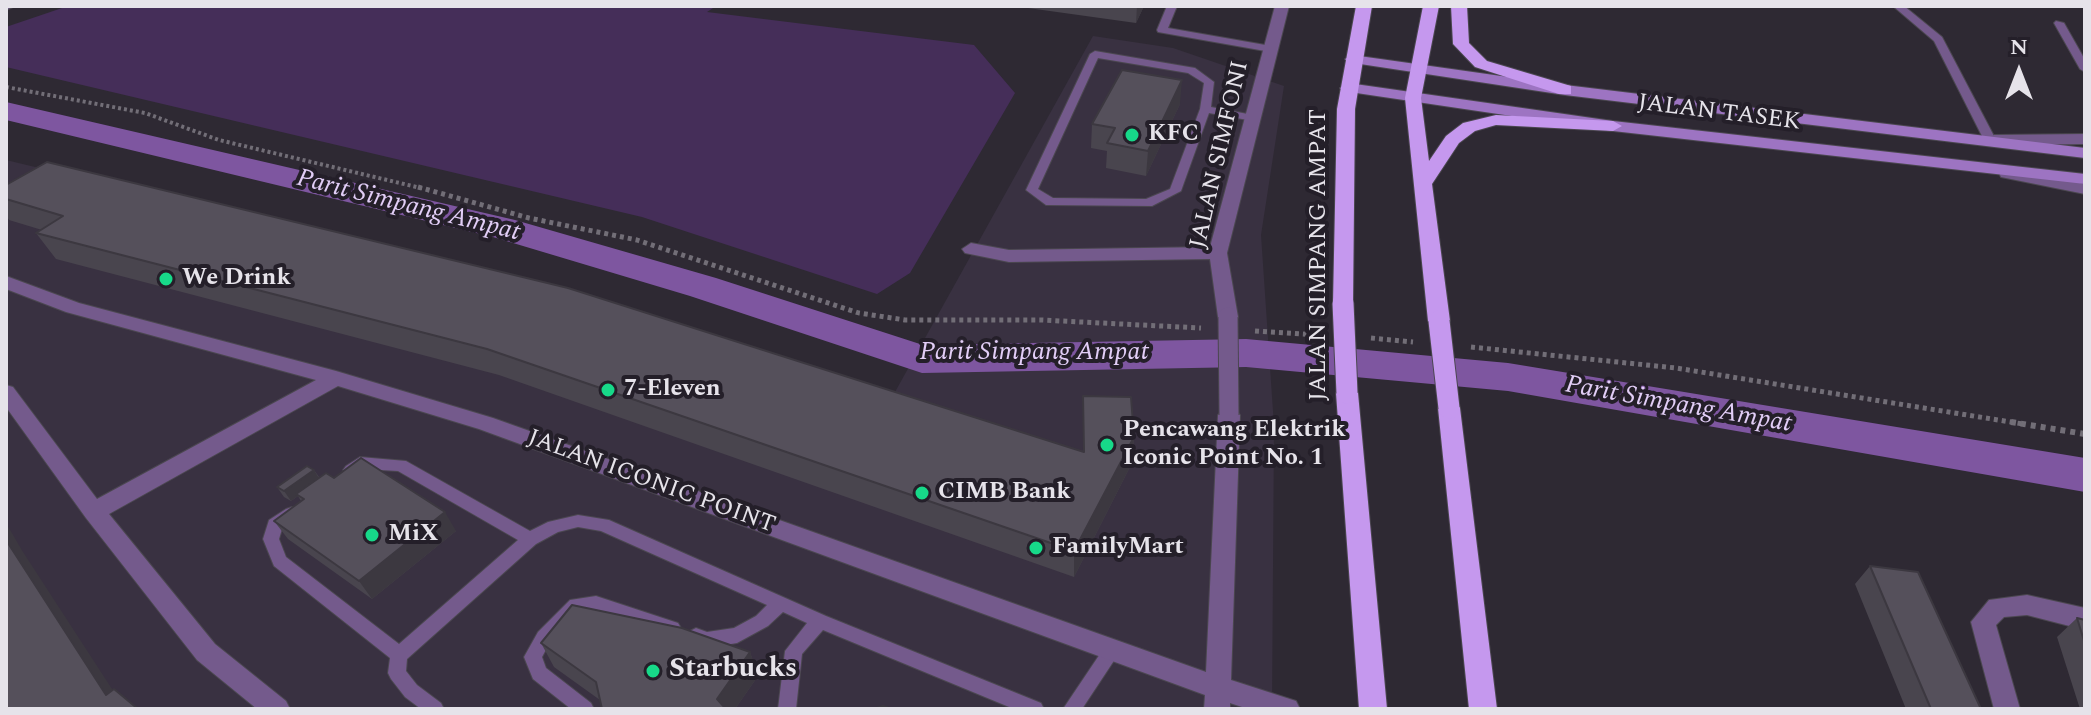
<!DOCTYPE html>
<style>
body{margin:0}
#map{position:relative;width:2091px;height:715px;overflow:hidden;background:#2e2933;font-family:Spectral,serif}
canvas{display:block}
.frame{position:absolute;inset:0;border:8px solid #e6e3ea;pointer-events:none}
.north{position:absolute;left:1979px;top:32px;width:80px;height:80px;-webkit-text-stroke:6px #241f29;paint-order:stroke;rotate:0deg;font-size:22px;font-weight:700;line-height:32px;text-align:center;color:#e6e3ea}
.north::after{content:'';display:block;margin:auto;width:28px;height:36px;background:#e6e3ea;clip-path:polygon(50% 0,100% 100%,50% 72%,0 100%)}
</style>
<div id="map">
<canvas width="2091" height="715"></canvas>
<div class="frame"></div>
<div class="north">N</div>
</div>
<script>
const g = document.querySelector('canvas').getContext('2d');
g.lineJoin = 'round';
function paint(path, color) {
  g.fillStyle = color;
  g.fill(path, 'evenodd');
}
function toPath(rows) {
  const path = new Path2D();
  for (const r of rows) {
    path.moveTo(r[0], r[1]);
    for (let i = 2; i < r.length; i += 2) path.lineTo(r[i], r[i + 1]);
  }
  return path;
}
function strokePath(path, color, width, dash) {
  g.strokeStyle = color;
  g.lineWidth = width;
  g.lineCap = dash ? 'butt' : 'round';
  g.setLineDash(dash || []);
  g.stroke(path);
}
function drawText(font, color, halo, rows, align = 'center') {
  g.font = font + ' Spectral,serif';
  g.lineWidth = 8;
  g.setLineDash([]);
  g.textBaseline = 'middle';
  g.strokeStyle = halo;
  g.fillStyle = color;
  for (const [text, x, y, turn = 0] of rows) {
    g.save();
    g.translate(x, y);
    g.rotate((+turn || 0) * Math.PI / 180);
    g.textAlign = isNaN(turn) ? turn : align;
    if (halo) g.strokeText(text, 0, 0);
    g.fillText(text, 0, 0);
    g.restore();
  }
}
const built = toPath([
 [1093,36,1173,48,1284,86,1261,235,1274,426,1272,709,6,709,6,160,541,289,890,401]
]);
const green = toPath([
 [68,6,716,6,707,12,974,45,1015,93,910,273,877,294,642,217,6,67,6,27]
]);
const canal = toPath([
 [6,102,515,220,716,278,923,345,1246,339,1508,363,2085,458,2085,492,1508,391,1246,367,922,373,690,296,493,237,6,120,6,102]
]);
const pathFar2 = toPath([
 [6,87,145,113,219,140,425,189]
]);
const pathFar1 = toPath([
 [418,187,529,218,637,240,859,313,905,320,1041,320,1201,328],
 [1255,331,1317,335],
 [1371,338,1413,342],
 [1471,347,1676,368,2023,424]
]);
const path = toPath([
 [2011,422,2085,434]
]);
const service = toPath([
 [6,6,15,6,6,10,6,6],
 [1167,6,1177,6,1168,28,1271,46,1276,49,1271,52,1158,32,1157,30,1167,6],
 [1893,6,1904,6,1942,37,1996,140,1994,142,1986,142,1984,140,1934,41,1893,6],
 [2056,21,2064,23,2085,60,2085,72,2080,69,2054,23,2056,21],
 [1095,51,1195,68,1214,82,1211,107,1253,115,1259,118,1253,121,1209,113,1181,191,1152,206,1046,205,1026,190,1090,54,1095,51],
 [1098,58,1188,73,1204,83,1200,109,1170,189,1146,199,1053,198,1038,189,1098,58],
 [360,457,406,461,530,531,548,522,578,515,609,520,826,616,1041,703,1044,709,1014,709,823,630,802,654,796,709,778,709,785,651,807,623,783,612,768,626,737,643,707,648,690,641,687,636,690,631,696,628,707,632,734,628,756,616,767,605,601,531,578,527,558,532,536,544,407,659,406,671,417,685,441,703,444,709,421,709,405,697,391,679,388,673,390,658,274,566,263,539,269,520,286,509,292,507,298,509,300,513,298,517,282,529,279,539,286,557,399,644,518,540,398,471,363,469,351,476,346,474,343,470,346,466,360,457],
 [596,596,678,623,681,628,678,633,672,635,596,610,580,612,550,642,542,657,546,668,591,703,594,709,571,709,533,679,524,657,538,632,570,600,596,596],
 [1112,642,1118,645,1121,650,1082,709,1063,709,1106,645,1112,642]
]);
const minor = toPath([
 [1275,6,1289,6,1227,253,1238,317,1235,322,1221,322,1218,317,1210,259,1009,262,965,253,962,249,971,243,1009,250,1210,247,1275,6],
 [2085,134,2085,144,1994,145,1986,140,1994,135,2085,134],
 [2007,168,2085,184,2085,194,2001,177,1999,173,2007,168],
 [6,276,79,303,336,371,493,418,1206,672,1218,415,1222,410,1236,410,1240,415,1231,680,1296,701,1300,709,1248,709,1230,703,1230,709,1204,709,1205,695,479,429,338,386,109,514,215,644,286,701,290,709,257,709,197,660,86,518,6,407,6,385,13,387,97,499,316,380,66,312,6,289,6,276],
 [2027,595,2085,608,2085,630,2027,615,2004,617,1996,625,2020,709,1994,709,1971,622,1989,600,2027,595]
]);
const secondary = toPath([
 [1352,55,1565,85,2085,148,2085,158,1565,95,1347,62,1345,59,1352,55],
 [1348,83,1613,121,2085,174,2085,184,1613,131,1343,91,1340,88,1348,83]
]);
const trunk = toPath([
 [1356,6,1372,6,1355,109,1353,303,1343,310,1333,303,1337,109,1356,6],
 [1423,6,1439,6,1421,98,1429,161,1446,136,1463,123,1496,115,1613,121,1622,126,1613,131,1496,125,1475,131,1459,143,1432,184,1450,321,1439,328,1428,321,1405,98,1423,6],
 [1451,6,1467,6,1469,43,1487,61,1571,86,1571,94,1559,94,1475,67,1453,44,1451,6],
 [1347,385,1358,393,1387,709,1359,709,1336,393,1347,385],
 [1449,400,1457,402,1460,408,1497,709,1469,709,1438,408,1441,402,1449,400]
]);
const minorBridge = toPath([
 [1228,317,1229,415]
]);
const trunkBridge = toPath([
 [1343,303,1347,393],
 [1439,321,1449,408]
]);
const wall = toPath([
 [1021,6,1144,6,1136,23,1021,7],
 [1180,104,1146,176,1106,168,1107,151,1091,148,1092,124],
 [6,185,1083,451,1083,396,1134,437,1132,463,1074,577,499,375,56,259,36,233,42,230,9,220,6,215],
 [314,470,319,477,334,478,456,531,372,599,288,539,274,521,301,501,298,496,291,501,284,497,277,487],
 [1870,566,1981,709,1906,709,1855,584],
 [2077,618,2085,620,2085,709,2080,709,2057,637],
 [541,643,750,652,758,676,735,709,602,709,600,700,554,667]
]);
const shadedWall = toPath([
 [1137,6,1144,6,1136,23],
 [1182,80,1180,104,1146,176,1148,151],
 [1134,437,1132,463,1074,577,1074,551],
 [314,470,320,480,296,494,298,496,291,501,284,491],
 [445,512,456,531,372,599,359,581],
 [6,523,23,552,125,709,106,695,6,540],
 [750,652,758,676,735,709,720,709,717,699]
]);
const building = toPath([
 [1122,70,1182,80,1148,151,1107,143,1115,128,1092,124,1122,70],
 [47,162,568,288,1084,452,1083,396,1131,397,1134,437,1074,551,487,349,36,233,63,216,6,199,6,185,47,162],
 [361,458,445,512,359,581,274,521,304,499,296,494,326,473,334,478,361,458],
 [307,466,314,470,284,491,277,487,307,466],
 [6,540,106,695,114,689,138,709,6,709,6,540],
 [1870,566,1918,572,1981,709,1931,709,1870,566],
 [572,605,682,628,750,652,717,699,726,709,602,709,596,682,541,643,572,605],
 [2077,618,2085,620,2085,644,2077,618],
 [883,706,892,709,873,709,883,706]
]);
const markers = [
 [1132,135,8,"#17d989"],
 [166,279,8,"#17d989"],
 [608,390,8,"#17d989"],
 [1107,445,8,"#17d989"],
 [922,493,8,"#17d989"],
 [372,535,8,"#17d989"],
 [1036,548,8,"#17d989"],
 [653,671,8,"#17d989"]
];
const streetNames = [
 ["JALAN TASEK",1719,114,7],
 ["JALAN SIMFONI",1221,155,-77],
 ["JALAN SIMPANG AMPAT",1320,255,-90],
 ["JALAN ICONIC POINT",651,483,20]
];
const poiNames = [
 ["KFC",1148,135],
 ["We Drink",182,279],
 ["7-Eleven",624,390],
 ["Pencawang Elektrik",1123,431],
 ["Iconic Point No. 1",1123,459],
 ["CIMB Bank",938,493],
 ["MiX",388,535],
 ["FamilyMart",1052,548]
];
const waterNames = [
 ["Parit Simpang Ampat",408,207,14],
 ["Parit Simpang Ampat",1034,354],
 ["Parit Simpang Ampat",1678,406,10]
];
const nearPoinames = [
 ["Starbucks",669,671]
];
paint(built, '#393141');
paint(green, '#452e59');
paint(canal, '#7e56a0');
strokePath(service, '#4b4750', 2);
strokePath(minor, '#4b4750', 2);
strokePath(secondary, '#4b4750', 2);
strokePath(trunk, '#4b4750', 2);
strokePath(pathFar2, '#726e77', 4, [3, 3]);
strokePath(pathFar1, '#726e77', 5, [4, 4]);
strokePath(path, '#726e77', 6, [5, 5]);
paint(service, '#745a8c');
paint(minor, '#745a8c');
paint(secondary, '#9d74c2');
paint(trunk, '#c598ee');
strokePath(minorBridge, '#4b4750', 21, []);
strokePath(trunkBridge, '#4b4750', 23, []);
strokePath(minorBridge, '#745a8c', 19);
strokePath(trunkBridge, '#c598ee', 21);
paint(wall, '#49454e');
paint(shadedWall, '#3c3840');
paint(building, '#55505b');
strokePath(building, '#3c3840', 2);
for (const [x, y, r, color] of markers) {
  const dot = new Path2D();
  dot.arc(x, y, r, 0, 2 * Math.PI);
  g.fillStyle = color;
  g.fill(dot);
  strokePath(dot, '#241f29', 3);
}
drawText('24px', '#e6e3ea', '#241f29', streetNames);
drawText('bold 24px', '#e6e3ea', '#241f29', poiNames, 'left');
drawText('italic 26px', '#e2cef7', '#241f29', waterNames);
drawText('bold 28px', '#e6e3ea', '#241f29', nearPoinames, 'left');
</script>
